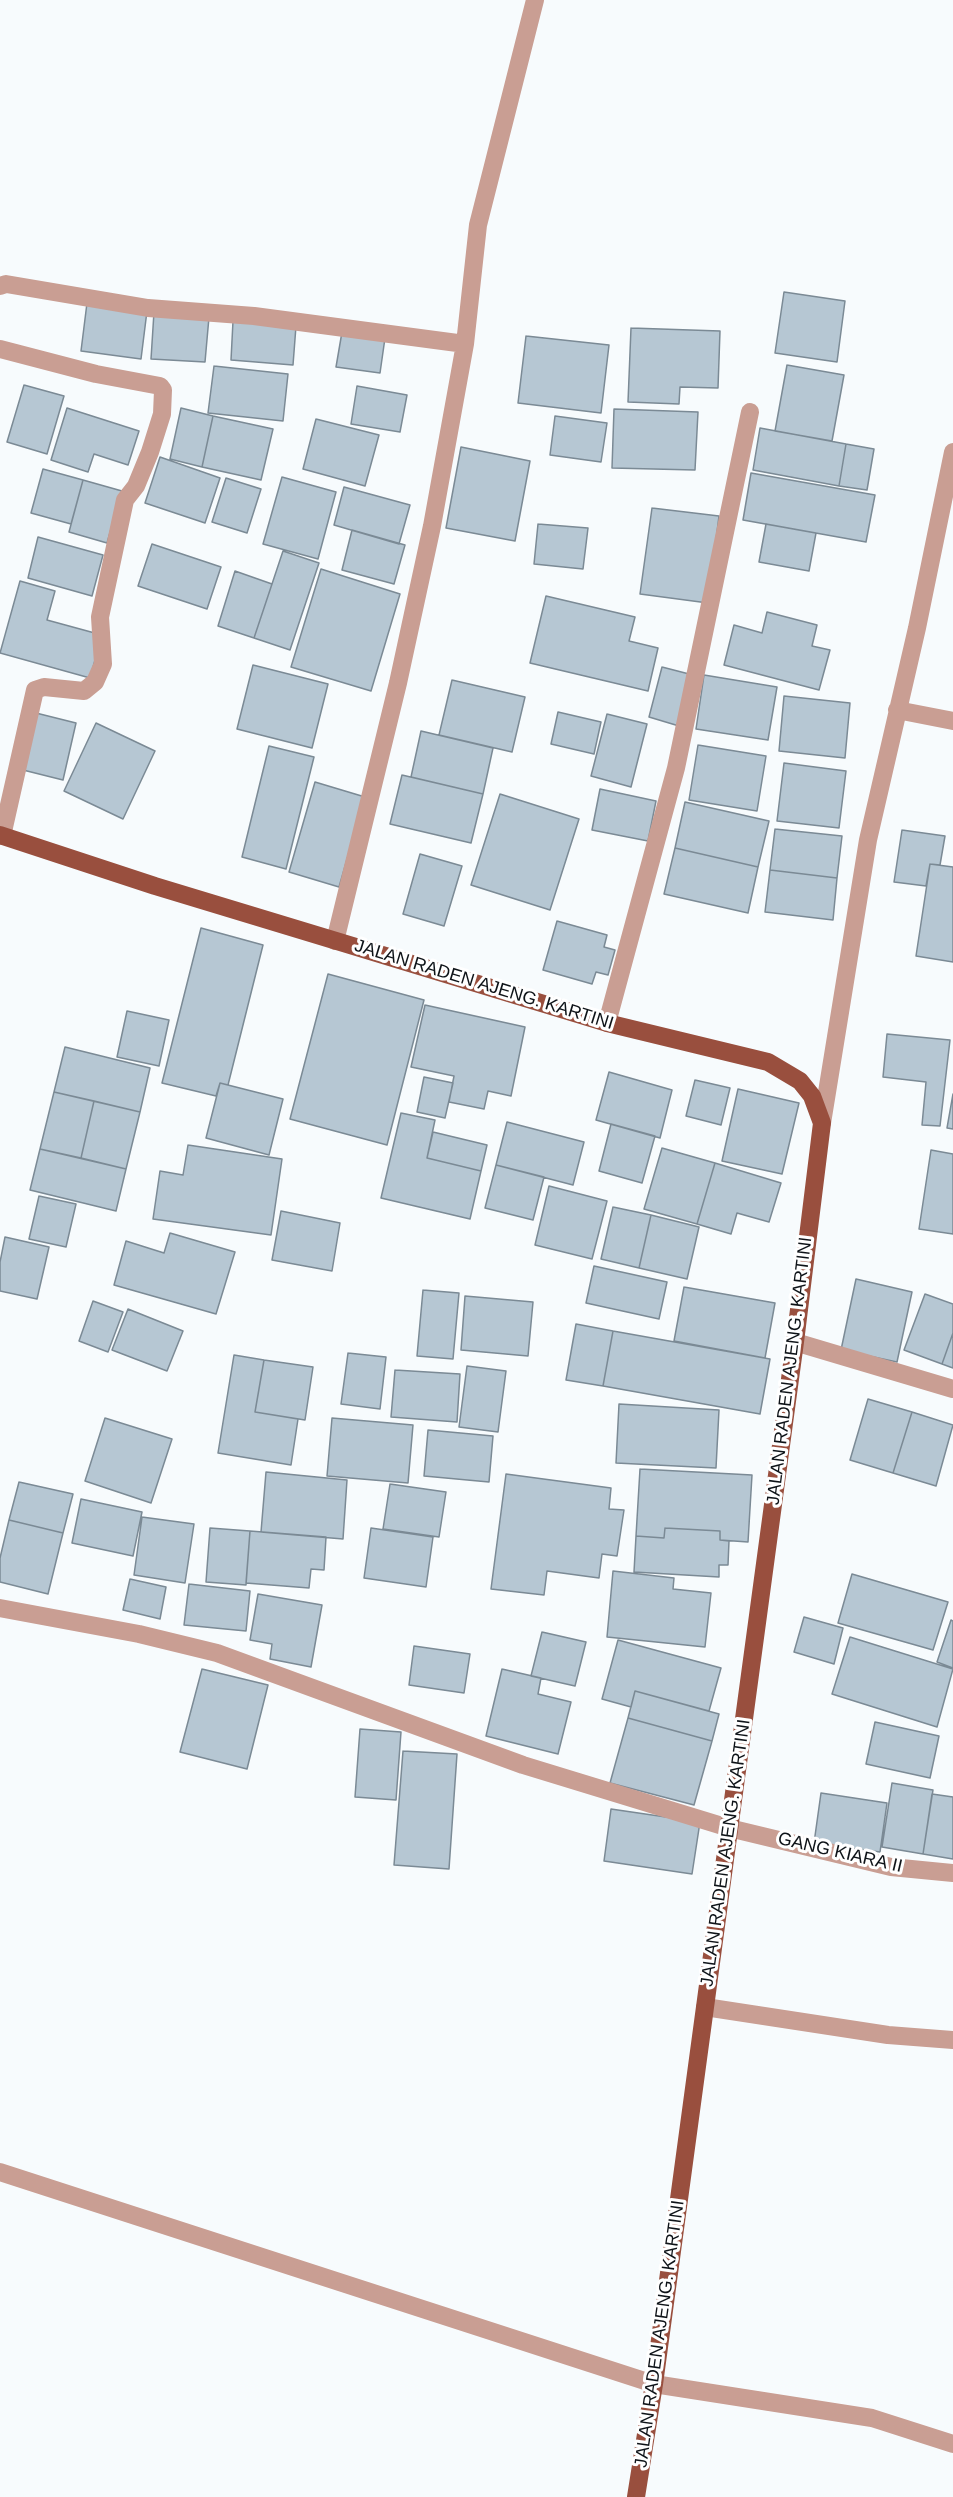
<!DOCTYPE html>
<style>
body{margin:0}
canvas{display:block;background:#f7fbfd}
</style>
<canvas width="953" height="2497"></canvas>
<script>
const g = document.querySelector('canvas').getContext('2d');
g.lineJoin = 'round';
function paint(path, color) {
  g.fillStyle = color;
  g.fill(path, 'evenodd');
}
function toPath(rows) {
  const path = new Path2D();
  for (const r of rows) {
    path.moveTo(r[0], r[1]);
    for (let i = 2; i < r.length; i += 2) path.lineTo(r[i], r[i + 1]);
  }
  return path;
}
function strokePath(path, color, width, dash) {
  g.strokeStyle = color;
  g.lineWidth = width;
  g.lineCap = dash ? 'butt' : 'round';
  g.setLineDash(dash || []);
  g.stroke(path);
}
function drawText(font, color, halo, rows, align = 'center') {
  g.font = font + ' Helvetica,sans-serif';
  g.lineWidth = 6;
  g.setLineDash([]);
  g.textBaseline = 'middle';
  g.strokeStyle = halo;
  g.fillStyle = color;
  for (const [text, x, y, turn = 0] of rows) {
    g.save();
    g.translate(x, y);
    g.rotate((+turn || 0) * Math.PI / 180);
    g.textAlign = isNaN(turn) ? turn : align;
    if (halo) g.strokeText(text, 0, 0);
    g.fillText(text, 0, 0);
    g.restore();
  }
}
const building = toPath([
 [784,292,845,301,837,362,775,353,784,292],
 [87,303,147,311,141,359,81,351,87,303],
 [154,312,209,317,205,362,151,359,154,312],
 [233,321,296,326,293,365,231,360,233,321],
 [631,328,720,331,718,388,680,387,679,404,628,402,631,328],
 [342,332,385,338,380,373,336,367,342,332],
 [526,336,609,345,601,413,518,403,526,336],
 [787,365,844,375,832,441,775,431,787,365],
 [214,366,288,374,283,421,208,413,214,366],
 [24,385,64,396,47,454,7,442,24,385],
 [357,386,407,395,400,432,351,424,357,386],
 [67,408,139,431,128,465,94,454,88,472,51,460,67,408],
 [181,408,213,416,202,467,170,459,181,408],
 [614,409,698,412,695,470,612,468,614,409],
 [213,416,273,429,261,480,202,467,213,416],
 [555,416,607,423,601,462,550,455,555,416],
 [316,419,379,435,365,486,303,469,316,419],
 [760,428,846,444,839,486,753,470,760,428],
 [846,444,874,449,867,490,839,486,846,444],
 [461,447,530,461,515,541,446,528,461,447],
 [160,457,220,478,205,523,145,503,160,457],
 [43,469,83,480,71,524,31,513,43,469],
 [751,473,875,495,866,542,743,520,751,473],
 [282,477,336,492,318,559,263,544,282,477],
 [226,478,261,489,247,533,212,522,226,478],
 [83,480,122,491,107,543,69,532,83,480],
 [344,487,410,505,399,544,334,525,344,487],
 [652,508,719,516,708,603,640,594,652,508],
 [538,524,588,528,583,569,534,564,538,524],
 [766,524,816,533,809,571,759,562,766,524],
 [352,530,405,545,394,584,342,570,352,530],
 [38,537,103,555,92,596,28,578,38,537],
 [152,544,221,567,207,609,138,586,152,544],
 [283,551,319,563,290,650,254,638,283,551],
 [321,569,400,594,371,691,291,667,321,569],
 [235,571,272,584,254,638,218,626,235,571],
 [20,581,55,591,47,620,102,635,90,678,0,653,20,581],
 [546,596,635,617,629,641,658,648,648,691,530,663,546,596],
 [767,612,817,625,812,646,830,650,819,690,724,665,734,625,762,633,767,612],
 [253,665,328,684,312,748,237,729,253,665],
 [662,667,693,675,679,726,649,717,662,667],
 [704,675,777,687,768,740,696,729,704,675],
 [452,680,525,697,512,752,439,735,452,680],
 [784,696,850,703,845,758,779,751,784,696],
 [32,712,76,723,63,780,19,769,32,712],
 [558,712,601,722,594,754,551,744,558,712],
 [607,714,647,724,631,787,591,776,607,714],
 [96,723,155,751,123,819,64,791,96,723],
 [421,731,493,748,483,794,411,777,421,731],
 [698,745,766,756,757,811,689,800,698,745],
 [269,746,314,757,286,869,242,857,269,746],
 [784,763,846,771,839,828,777,821,784,763],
 [402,775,483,794,471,843,390,824,402,775],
 [315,782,365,797,339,887,289,872,315,782],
 [600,789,656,801,648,841,592,830,600,789],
 [500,794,579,819,550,910,471,885,500,794],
 [685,802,769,821,758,867,675,848,685,802],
 [775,829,842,836,837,878,770,870,775,829],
 [902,830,945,836,940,865,930,864,926,886,894,882,902,830],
 [675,848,758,867,748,913,664,894,675,848],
 [420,854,462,866,444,926,403,914,420,854],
 [930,864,953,867,953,962,916,956,930,864],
 [770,870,837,878,833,920,765,912,770,870],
 [557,921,607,935,604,947,615,950,608,975,596,972,592,984,543,970,557,921],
 [201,928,263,945,228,1085,220,1083,216,1096,162,1083,201,928],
 [328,974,424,1000,387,1145,290,1119,328,974],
 [425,1005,525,1027,511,1096,488,1091,484,1109,449,1102,454,1076,411,1067,425,1005],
 [127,1011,169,1020,159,1066,117,1057,127,1011],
 [887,1034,950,1040,940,1126,922,1125,926,1082,883,1077,887,1034],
 [65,1047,150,1068,140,1112,54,1092,65,1047],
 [609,1072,672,1090,660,1138,596,1120,609,1072],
 [424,1077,453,1083,445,1118,417,1112,424,1077],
 [695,1080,730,1088,721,1125,686,1116,695,1080],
 [220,1083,283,1099,269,1155,206,1138,220,1083],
 [738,1089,799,1103,782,1174,722,1161,738,1089],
 [54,1092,94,1101,81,1158,40,1149,54,1092],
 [953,1094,953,1129,947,1128,953,1094],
 [94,1101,140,1112,126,1169,81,1158,94,1101],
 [401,1113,435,1120,427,1158,481,1171,470,1219,381,1198,401,1113],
 [507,1122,584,1142,573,1185,496,1165,507,1122],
 [611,1124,655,1136,642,1183,599,1171,611,1124],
 [433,1132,487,1145,481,1171,427,1158,433,1132],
 [188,1145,282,1159,271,1235,153,1219,160,1171,183,1175,188,1145],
 [662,1148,715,1163,697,1224,644,1209,662,1148],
 [40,1149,126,1169,116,1211,30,1190,40,1149],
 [931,1150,953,1154,953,1234,919,1229,931,1150],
 [715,1163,781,1183,769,1222,737,1213,731,1234,697,1224,715,1163],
 [496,1165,544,1177,533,1220,485,1208,496,1165],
 [549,1186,607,1201,592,1259,535,1245,549,1186],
 [39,1196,76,1204,66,1247,29,1239,39,1196],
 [613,1207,651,1215,639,1268,601,1259,613,1207],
 [281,1211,340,1223,332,1271,272,1260,281,1211],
 [651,1215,699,1227,687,1279,639,1268,651,1215],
 [170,1233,235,1252,216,1314,114,1285,126,1241,164,1253,170,1233],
 [5,1237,49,1247,37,1299,0,1291,0,1262,5,1237],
 [594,1266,667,1282,659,1319,586,1303,594,1266],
 [856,1279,912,1292,897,1362,841,1350,856,1279],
 [684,1287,775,1303,765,1358,674,1341,684,1287],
 [423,1290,459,1293,453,1359,417,1356,423,1290],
 [925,1294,953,1304,953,1333,942,1364,904,1350,925,1294],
 [465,1296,533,1302,528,1356,461,1350,465,1296],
 [93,1301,123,1312,108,1352,79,1341,93,1301],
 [128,1309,183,1331,167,1371,112,1350,128,1309],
 [576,1324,613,1331,603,1386,566,1380,576,1324],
 [613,1331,770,1359,760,1414,603,1386,613,1331],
 [953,1333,953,1368,942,1364,953,1333],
 [348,1353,386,1357,380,1409,341,1404,348,1353],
 [234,1355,264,1360,255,1412,298,1419,291,1465,218,1453,234,1355],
 [264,1360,313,1367,305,1420,255,1412,264,1360],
 [467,1366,506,1371,498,1432,459,1427,467,1366],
 [395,1370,460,1374,457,1422,391,1417,395,1370],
 [868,1399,912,1412,893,1473,850,1460,868,1399],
 [619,1404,719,1410,716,1468,616,1463,619,1404],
 [912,1412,953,1425,936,1486,893,1473,912,1412],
 [105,1418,172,1439,151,1503,85,1481,105,1418],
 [332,1418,413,1425,408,1483,327,1476,332,1418],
 [428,1430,493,1436,489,1482,424,1476,428,1430],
 [640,1469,752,1475,748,1542,720,1540,720,1531,665,1528,664,1538,636,1536,640,1469],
 [266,1472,347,1480,343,1539,261,1532,266,1472],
 [506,1474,611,1488,609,1509,624,1510,617,1556,602,1554,599,1578,547,1571,544,1595,491,1589,506,1474],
 [19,1482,73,1494,63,1533,9,1520,19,1482],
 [390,1484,446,1492,439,1537,383,1529,390,1484],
 [81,1499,142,1512,133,1556,72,1543,81,1499],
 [142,1517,194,1524,185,1583,134,1575,142,1517],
 [9,1520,63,1533,48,1594,0,1582,0,1558,9,1520],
 [210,1528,250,1531,246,1585,206,1582,210,1528],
 [371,1528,433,1537,426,1587,364,1578,371,1528],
 [665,1528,720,1531,720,1540,729,1541,728,1565,719,1565,719,1577,634,1572,636,1536,664,1538,665,1528],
 [250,1531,326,1537,324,1570,311,1569,309,1588,246,1583,250,1531],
 [613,1571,674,1578,673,1589,711,1593,705,1647,607,1637,613,1571],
 [852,1574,948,1602,933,1650,838,1623,852,1574],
 [130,1579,166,1587,160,1619,123,1610,130,1579],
 [189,1584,250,1591,246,1631,184,1625,189,1584],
 [258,1594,322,1605,311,1667,270,1659,272,1644,250,1640,258,1594],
 [804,1617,843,1628,834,1664,794,1652,804,1617],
 [951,1620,953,1621,953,1668,937,1662,951,1620],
 [542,1632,586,1642,575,1686,531,1676,542,1632],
 [850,1637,953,1669,937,1727,832,1694,850,1637],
 [618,1640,721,1668,709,1711,635,1691,631,1707,602,1699,618,1640],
 [414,1646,470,1654,464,1693,409,1685,414,1646],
 [202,1669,268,1685,247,1769,180,1752,202,1669],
 [502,1669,541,1678,538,1694,571,1702,558,1754,486,1736,502,1669],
 [635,1691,719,1714,712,1741,628,1718,635,1691],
 [628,1718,712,1741,694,1805,610,1783,628,1718],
 [875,1722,939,1736,930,1778,866,1764,875,1722],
 [360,1729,401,1732,396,1800,355,1797,360,1729],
 [403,1751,457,1754,449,1869,394,1865,403,1751],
 [892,1783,933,1790,923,1854,882,1847,892,1783],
 [821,1793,887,1803,880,1852,814,1843,821,1793],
 [932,1794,953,1797,953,1859,923,1854,932,1794],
 [611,1809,700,1822,692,1874,604,1861,611,1809]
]);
const minor = toPath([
 [0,286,6,284,148,308,254,316,465,344],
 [0,349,96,374,160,386,163,390,162,414,150,452,136,486,125,500,100,617,103,664,95,682,84,691,44,687,35,690,2,836],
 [897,710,953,721],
 [335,941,398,683,432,526,465,344,478,225,535,0],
 [607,1023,676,768,750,412],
 [822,1123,868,840,917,628,953,452],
 [795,1342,953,1389],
 [0,1608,139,1634,217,1653,523,1765,729,1828,891,1867,953,1873],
 [705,2007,888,2035,953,2040],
 [0,2172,654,2384,872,2418,953,2444]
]);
const major = toPath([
 [0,835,155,886,607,1023,768,1062,800,1081,812,1096,822,1123,795,1342,654,2384,636,2497]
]);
const streetNames = [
 ["JALAN RADEN AJENG. KARTINI",484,985,17],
 ["JALAN RADEN AJENG. KARTINI",790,1371,-83],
 ["JALAN RADEN AJENG. KARTINI",726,1853,-82],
 ["GANG KIARA II",840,1853,13],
 ["JALAN RADEN AJENG. KARTINI",660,2334,-82]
];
paint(building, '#b6c7d3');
strokePath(building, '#7b8a95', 1.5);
strokePath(minor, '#c99e93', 18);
strokePath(major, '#994f3e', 18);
drawText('18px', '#0e1318', '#fff', streetNames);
</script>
